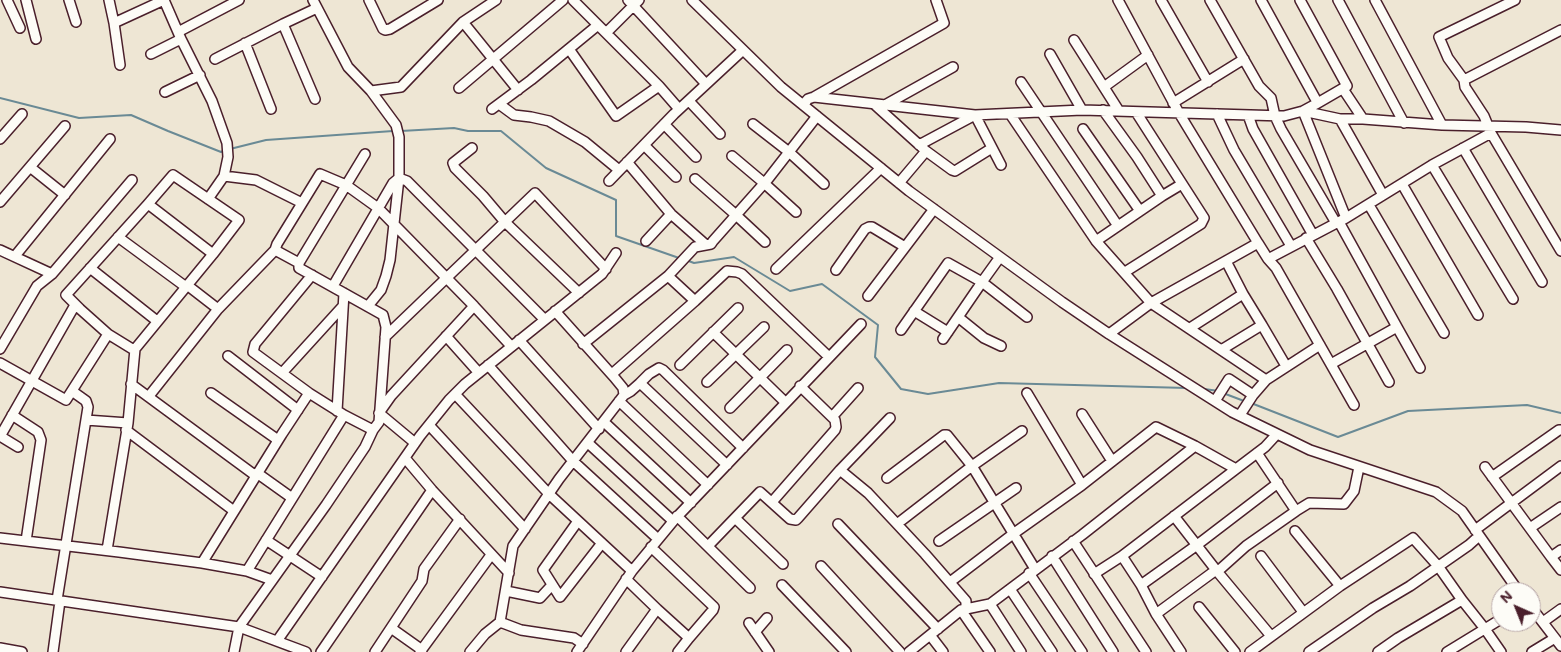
<!DOCTYPE html>
<style>
body{margin:0}
#map{position:relative;width:1561px;height:652px;overflow:hidden;background:#eee6d4;font-family:Mali,sans-serif}
canvas{display:block}
.north{position:absolute;left:1491px;top:582px;width:50px;height:50px;box-sizing:border-box;background:#fdfcf7;border:1px solid #b5a4a5;border-radius:50%;rotate:316deg;font-size:14px;font-weight:700;line-height:20px;text-align:center;color:#4a1f2b}
.north::after{content:'';display:block;margin:auto;width:18px;height:22px;background:#4a1f2b;clip-path:polygon(50% 0,100% 100%,50% 72%,0 100%)}
</style>
<div id="map">
<canvas width="1561" height="652"></canvas>
<div class="north">N</div>
</div>
<script>
const g = document.querySelector('canvas').getContext('2d');
g.lineJoin = 'round';
function toPath(rows) {
  const path = new Path2D();
  for (const r of rows) {
    path.moveTo(r[0], r[1]);
    for (let i = 2; i < r.length; i += 2) path.lineTo(r[i], r[i + 1]);
  }
  return path;
}
function strokePath(path, color, width, dash) {
  g.strokeStyle = color;
  g.lineWidth = width;
  g.lineCap = dash ? 'butt' : 'round';
  g.setLineDash(dash || []);
  g.stroke(path);
}
const stream = toPath([
 [0,98,79,118,131,115,168,131,221,152,225,150],
 [401,131,454,128,468,131,501,131,546,168,616,200,616,236,679,258],
 [230,149,266,140,393,131],
 [686,260,694,263,734,257,790,291,822,284,878,325,875,357,901,389,928,394,999,383,1187,388],
 [1204,389,1219,391],
 [1223,393,1244,401],
 [1251,403,1338,437,1408,411,1527,405,1561,413]
]);
const minor = toPath([
 [7,0,20,28],
 [26,0,36,39],
 [69,0,76,22],
 [109,0,114,23,120,65],
 [164,0,181,39,212,101,227,143,228,157,224,176,208,199],
 [313,0,348,67,371,91,401,87,463,22,496,0],
 [369,0,383,29,385,30,390,29,438,0],
 [573,0,659,86,679,109],
 [628,0,706,84],
 [692,0,781,87,909,191,1062,302,1109,334,1232,412,1310,450,1436,492,1462,511,1519,592],
 [1118,0,1179,113,1258,243],
 [1161,0,1208,82],
 [1210,0,1259,86,1271,98,1275,116,1281,129,1336,223],
 [1300,0,1347,86,1316,104],
 [1338,0,1404,123],
 [1375,0,1442,125],
 [1515,0,1439,37,1448,58,1464,80,1465,87,1484,116,1491,133,1561,251],
 [463,22,518,90],
 [114,23,164,0],
 [283,24,315,99],
 [178,32,239,0],
 [606,33,639,0],
 [1074,40,1119,111],
 [245,43,271,109],
 [569,49,616,116,659,86],
 [151,54,181,39],
 [1050,54,1082,110],
 [215,59,283,24,317,8],
 [1464,80,1561,30],
 [1021,82,1118,226],
 [1104,87,1148,55],
 [459,88,563,0],
 [1343,89,1363,119],
 [165,92,200,75],
 [814,97,975,115,1001,165],
 [689,101,720,134],
 [1173,103,1244,59],
 [499,104,514,115,531,117,549,121,585,142,619,170],
 [874,104,926,151,899,183],
 [803,105,808,99,814,97,944,23,936,0],
 [885,105,953,67],
 [492,109,531,80,598,25],
 [1010,114,1096,241,1151,303,1266,380],
 [1217,114,1234,150,1291,246],
 [1248,115,1253,129,1313,235],
 [1340,119,1383,195],
 [664,124,696,157],
 [753,124,789,152,824,184],
 [1083,129,1140,211],
 [0,139,22,114],
 [644,145,676,177],
 [919,145,975,115,1082,110,1284,116,1303,111,1316,104,1316,100,1261,0],
 [472,148,453,163,455,168,483,196,505,222,579,293],
 [1463,148,1542,282],
 [926,151,952,170,955,171,992,148],
 [732,156,764,183,796,212],
 [627,162,671,214,705,244],
 [1432,165,1513,299],
 [30,167,65,195],
 [224,176,256,180,302,203],
 [695,179,736,215,765,242],
 [609,181,674,114,743,50],
 [1402,184,1478,315],
 [1162,196,1182,184],
 [0,202,65,126],
 [1369,205,1444,333],
 [1346,218,1303,111,1340,119,1363,119,1442,125,1526,127,1561,130],
 [1339,222,1397,327],
 [118,237,186,287],
 [1306,238,1337,289,1389,382],
 [646,241,671,214],
 [1096,241,1162,196,1137,157,1103,110],
 [0,250,52,274],
 [275,250,299,263],
 [15,256,110,139],
 [1268,259,1276,268,1354,405],
 [1226,261,1243,294],
 [90,268,157,321],
 [776,269,881,168],
 [836,270,865,229,869,227,872,227,877,230,905,247],
 [1125,272,1201,224,1204,218,1136,112],
 [333,286,393,183,399,178,407,181,544,319],
 [868,296,934,209],
 [695,301,727,271,737,272,742,274,829,357],
 [368,306,381,290,386,276,390,260,399,178,399,137,396,125,371,91],
 [474,306,511,346],
 [218,309,275,250,277,244,320,174,346,185,378,208,474,306,391,396,379,413,415,443],
 [914,311,948,332],
 [958,317,984,338,1001,346],
 [1262,325,1286,366],
 [1190,328,1243,294,1262,325,1221,350],
 [901,330,948,263,982,282,1000,257],
 [713,332,785,402],
 [108,334,134,350],
 [1109,334,1151,303,1258,243,1268,259,1346,218,1432,165,1491,133],
 [446,336,479,373],
 [385,337,535,193,606,269],
 [943,339,982,282,1027,317],
 [519,340,599,429],
 [583,344,668,276,695,247,711,244,713,241,768,179,817,116],
 [0,349,37,286,52,274,132,180],
 [228,356,298,410],
 [0,363,66,400,108,334,80,309,66,295,148,204,173,175,239,220,213,254],
 [1331,364,1397,327,1420,368],
 [488,365,573,461,658,539],
 [680,365,738,308],
 [282,373,343,306],
 [612,374,695,301,668,276],
 [707,382,764,327],
 [640,383,649,374,659,368,663,370,743,448],
 [131,384,256,476],
 [211,393,278,440],
 [1027,393,1082,485],
 [455,394,549,494,632,571],
 [624,395,631,391,640,383,727,465],
 [149,396,218,309,187,285],
 [619,401,708,485],
 [1215,401,1229,379,1253,395,1266,380,1320,345],
 [730,408,787,350],
 [337,411,344,293],
 [1082,414,1112,461],
 [12,415,38,432,41,440,26,541],
 [344,415,373,430,379,422,386,327,383,315,299,268,299,263,365,154],
 [1240,415,1253,395],
 [832,417,858,388],
 [86,420,128,423],
 [604,422,691,503],
 [429,425,525,529],
 [126,430,234,511],
 [2,433,75,305],
 [0,436,18,447],
 [588,443,673,521],
 [405,458,432,490,509,573],
 [1485,467,1551,557,1561,550],
 [840,470,868,493,925,554,966,601,966,609],
 [257,473,292,498],
 [1492,477,1559,430,1561,430],
 [887,478,944,435,947,435,972,466,1035,569],
 [772,502,835,430,836,427,835,420,800,386],
 [1296,511,1309,503,1344,504,1354,491,1359,467],
 [677,516,750,588],
 [1174,516,1216,570,1271,636],
 [735,518,783,564],
 [578,521,543,570,560,597,602,543],
 [838,524,938,629],
 [897,524,972,466,1022,431],
 [1530,528,1561,507],
 [1475,530,1561,466],
 [1295,531,1340,586],
 [0,538,119,552,202,563,282,434,309,393],
 [266,540,322,577],
 [939,541,1016,488],
 [1073,541,1146,652],
 [708,546,760,492,790,519,796,520,798,518,840,470,890,418],
 [651,547,714,607,713,610,689,638],
 [107,550,128,423,135,349,213,254,148,204],
 [1052,556,1113,652],
 [1261,556,1303,612],
 [1551,557,1561,570],
 [202,563,247,571,344,415,309,393,253,352,255,344,312,275],
 [821,566,900,652],
 [247,571,272,580],
 [1217,572,1246,546,1296,511,1257,453],
 [1029,573,1082,652],
 [1094,574,1122,556],
 [626,579,657,609,626,652],
 [950,582,1013,534,1082,485,1156,427,1195,446],
 [782,585,846,652],
 [1141,585,1197,545,1278,483],
 [1010,589,1052,652],
 [506,591,540,598,552,585],
 [0,592,239,627,306,652],
 [57,600,88,407,86,401,72,391],
 [1462,600,1485,629,1501,652],
 [990,604,1021,652],
 [1199,607,1235,652],
 [1531,607,1561,646],
 [657,609,689,638,678,652],
 [961,610,990,652],
 [1156,614,1216,570],
 [500,622,521,630,574,638,583,644],
 [1543,622,1561,609],
 [749,623,769,652],
 [391,628,422,650],
 [755,632,767,618],
 [930,635,943,652],
 [277,641,420,436,449,400,465,384,602,274,616,253],
 [0,648,22,652],
 [53,652,60,601],
 [234,652,239,627,326,505,365,447,373,430],
 [321,652,432,490],
 [375,652,422,581,424,569,460,519],
 [420,652,491,555],
 [470,652,485,634,500,622,513,546,559,479,624,395,623,388,614,377,555,311],
 [577,652,632,571,675,519,861,324],
 [909,652,961,610,990,604,1082,535,1195,446,1236,469,1265,447,1277,434],
 [1181,652,1156,614,1141,585,1122,556,1236,469],
 [1250,652,1340,586,1413,538,1438,566,1462,600,1398,638,1378,652],
 [1309,652,1373,608,1410,586,1469,545,1479,536],
 [1447,652,1501,619],
 [1532,652,1555,638]
]);
strokePath(stream, '#6a8a95', 2);
strokePath(minor, '#4a1f2b', 12);
strokePath(minor, '#fdfcf7', 9);
</script>
